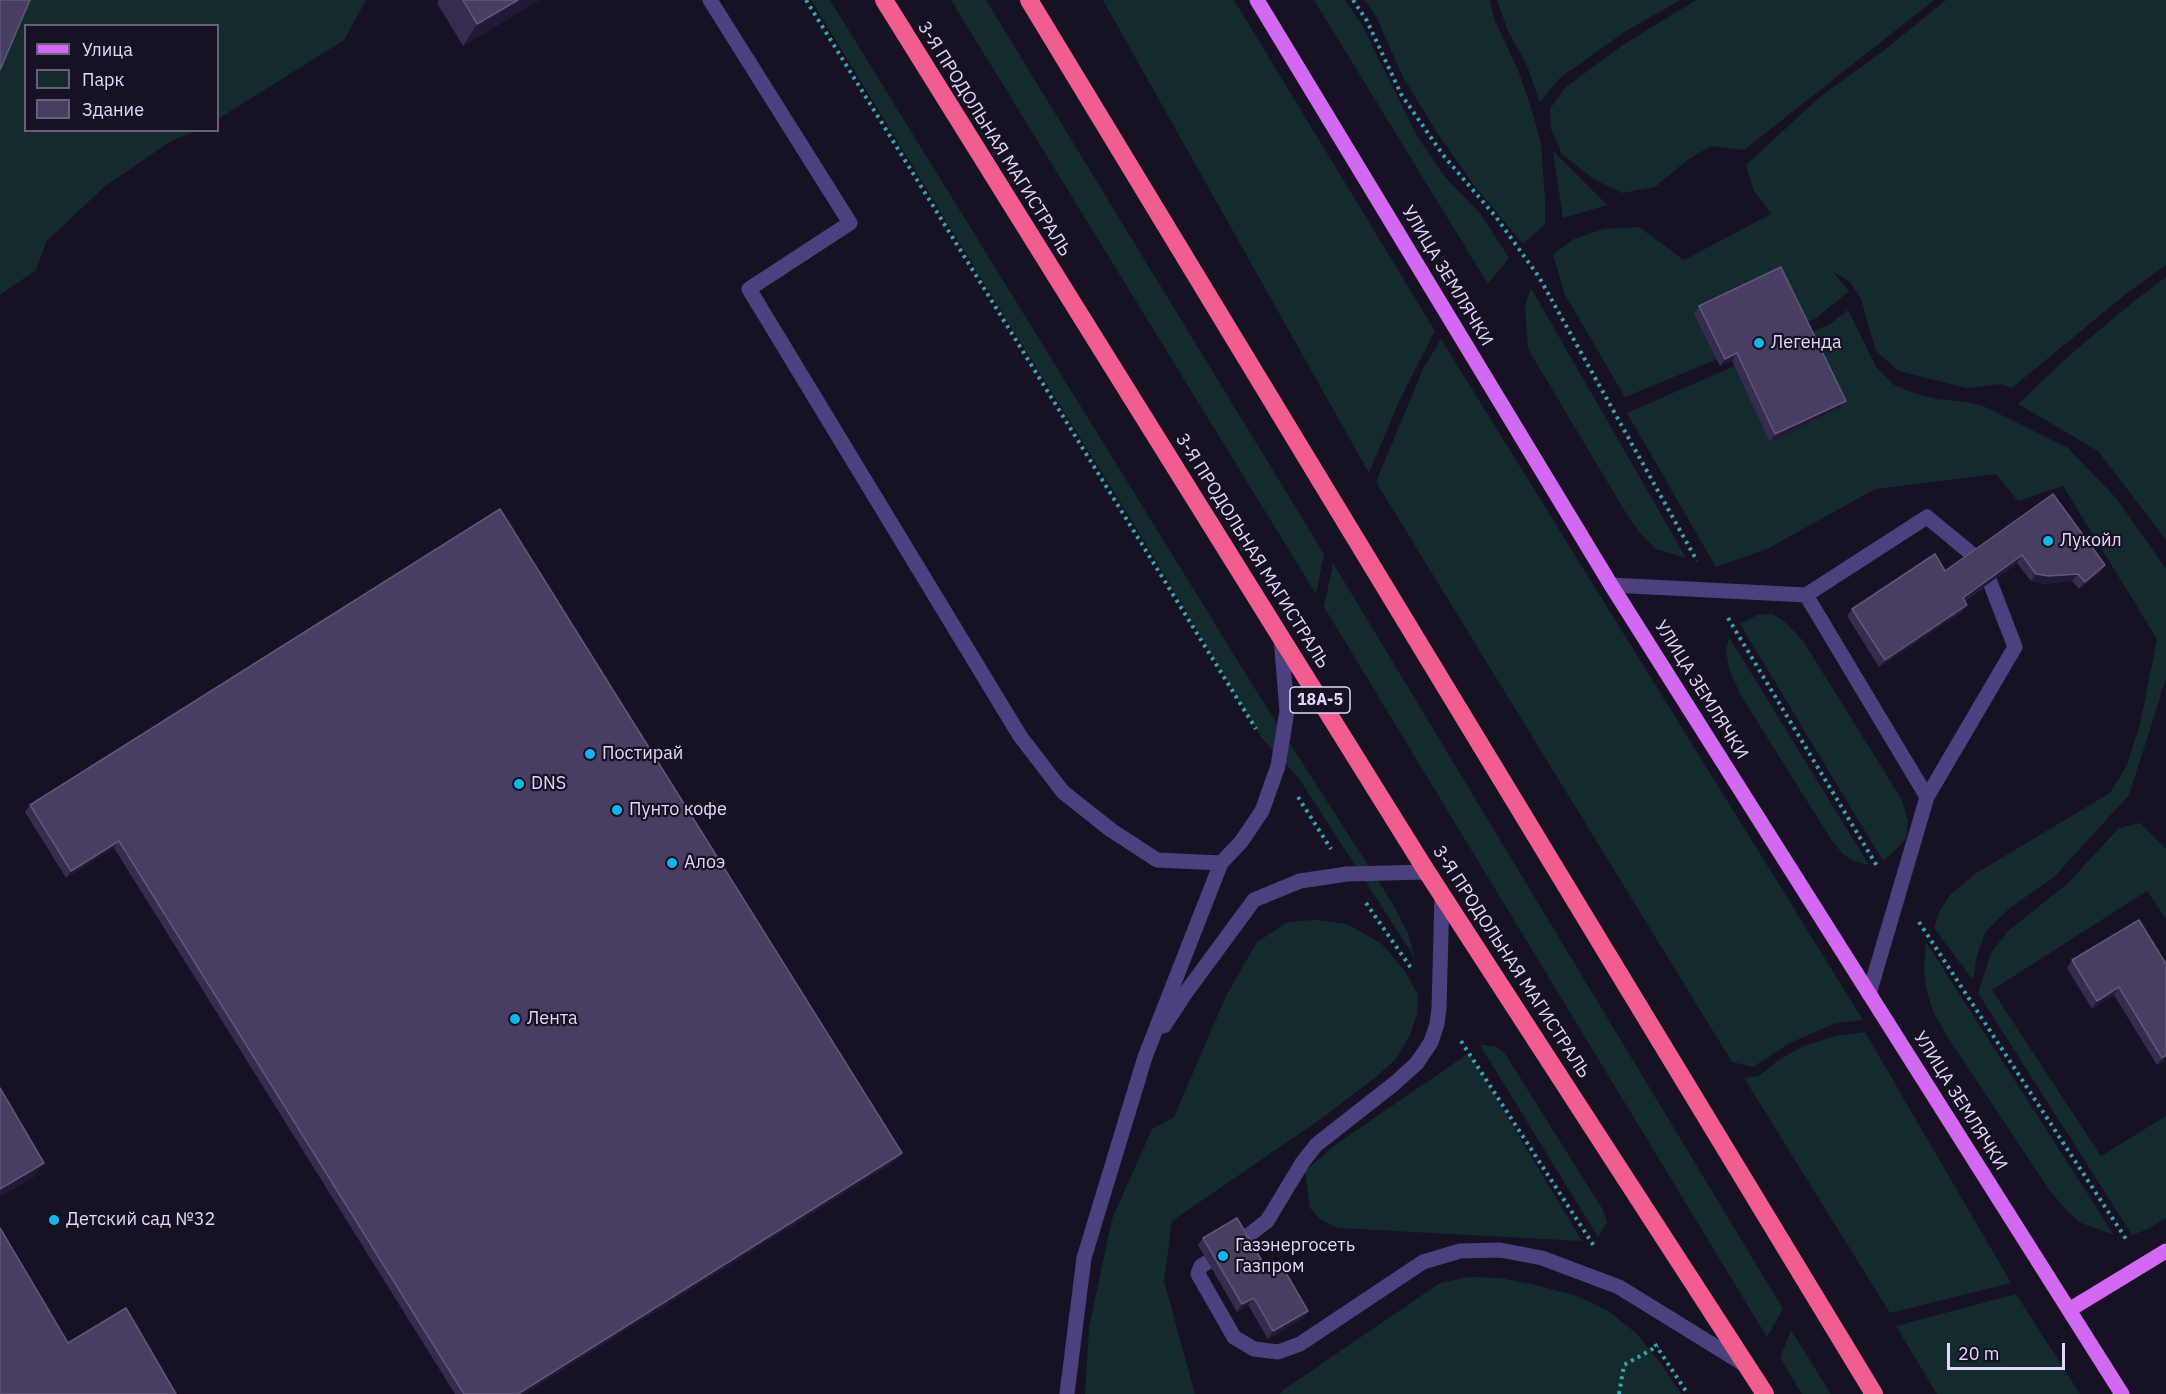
<!DOCTYPE html>
<meta charset="utf-8">
<style>
body{margin:0}
#map{position:relative;width:2166px;height:1394px;overflow:hidden;background:#171124;font-family:"IBM Plex Sans",sans-serif}
canvas{display:block}
.legend{position:absolute;left:24px;top:24px;width:195px;height:108px;box-sizing:border-box;background:#171124;border:2px solid #68607a;margin:0;padding:8px 10px;list-style:none;font-size:18px;color:#e1d7fc}
.legend li{display:flex;align-items:center;gap:12px;height:30px}
.legend b{width:30px;border:2px solid #68607a}
.scale{position:absolute;left:1947px;top:1343px;width:118px;height:27px;box-sizing:border-box;border:3px solid #e1d7fc;border-top:0;padding-left:8px;font-size:18px;line-height:21px;white-space:nowrap;color:#e1d7fc;-webkit-text-stroke:4px #171124;paint-order:stroke}
</style>
<div id="map">
<canvas width="2166" height="1394"></canvas>
<ul class="legend">
<li><b style="height:8px;background:#d368f2"></b>Улица</li>
<li><b style="height:16px;background:#142b2e"></b>Парк</li>
<li><b style="height:16px;background:#4a3d62"></b>Здание</li>
</ul>
<div class="scale">20 m</div>
</div>
<script>
const g = document.querySelector('canvas').getContext('2d');
g.lineJoin = 'round';
function paint(path, color) {
  g.fillStyle = color;
  g.fill(path, 'evenodd');
}
function toPath(rows) {
  const path = new Path2D();
  for (const r of rows) {
    path.moveTo(r[0], r[1]);
    for (let i = 2; i < r.length; i += 2) path.lineTo(r[i], r[i + 1]);
  }
  return path;
}
function strokePath(path, color, width, dash) {
  g.strokeStyle = color;
  g.lineWidth = width;
  g.lineCap = dash ? 'butt' : 'round';
  g.setLineDash(dash || []);
  g.stroke(path);
}
function drawText(font, color, halo, rows, align = 'center') {
  g.font = font + ' "IBM Plex Sans",sans-serif';
  g.lineWidth = 4.5;
  g.setLineDash([]);
  g.textBaseline = 'middle';
  g.strokeStyle = halo;
  g.fillStyle = color;
  for (const [text, x, y, turn = 0] of rows) {
    g.save();
    g.translate(x, y);
    g.rotate((+turn || 0) * Math.PI / 180);
    g.textAlign = isNaN(turn) ? turn : align;
    if (halo) g.strokeText(text, 0, 0);
    g.fillText(text, 0, 0);
    g.restore();
  }
}
const green = toPath([
 [22,0,366,0,344,40,218,119,218,26,26,26,26,130,196,131,171,141,104,187,46,242,36,270,0,295,0,54],
 [811,0,830,0,1257,692,1391,901,1408,933,1415,958,1298,777,1261,737,1129,516,1003,314],
 [951,0,986,0,1324,554,1316,594],
 [1103,0,1234,0,1435,331,1400,399,1369,473],
 [1314,0,1345,0,1361,23,1417,136,1445,177,1480,213,1509,258,1488,284],
 [1365,0,1490,0,1494,19,1518,70,1530,104,1541,143,1545,198,1545,224,1523,244,1473,184,1436,131,1403,77,1377,18],
 [1497,0,1680,0,1626,31,1591,56,1560,78,1540,102,1526,63,1508,31],
 [1696,0,1934,0,1744,150,1711,146,1686,161,1655,187,1622,193,1595,180,1562,154,1551,129,1550,109,1566,87,1623,45],
 [1946,0,2166,0,2166,265,2127,293,2012,388,2000,384,1967,388,1899,371,1876,351,1861,299,1850,282,1832,271,1849,291,1815,319,1625,397,1564,293,1553,254,1574,239,1604,229,1639,227,1684,260,1771,214,1754,191,1746,165,1821,96,1882,52],
 [1553,151,1607,205,1563,218],
 [2166,277,2166,540,2098,451,2018,404,2072,353,2138,298],
 [1531,288,1686,558,1656,549,1640,533,1629,518,1528,349,1525,306],
 [1848,310,1876,367,1894,385,1914,393,1937,399,1966,402,1983,406,2068,448,2117,499,2166,569,2166,679,2129,795,2054,877,2011,907,1986,931,1977,955,1973,980,1934,928,1940,910,1950,895,1975,874,2110,793,2127,765,2140,724,2157,639,2063,486,2018,501,1996,474,1875,489,1767,549,1716,567,1627,413,1830,324],
 [1441,339,1863,1020,1833,1024,1790,1043,1753,1067,1732,1062,1376,482,1423,369],
 [1333,563,1783,1309,1767,1337,1324,607],
 [1773,614,1786,623,1803,641,1902,800,1908,821,1906,838,1897,849,1883,861,1740,624,1757,615],
 [1729,637,1869,865,1854,861,1843,854,1832,841,1740,694,1729,669,1726,651],
 [2140,823,2166,849,2166,919,2147,891,1992,990,2101,1156,2166,1116,2166,1218,2148,1229,2132,1235,1978,993,1991,953,2008,931,2067,884,2119,828],
 [1316,920,1347,924,1382,944,1405,971,1418,995,1417,1014,1410,1035,1395,1060,1377,1076,1325,1116,1172,1221,1164,1281,1195,1394,1085,1394,1089,1328,1112,1219,1152,1129,1174,1117,1226,996,1257,942,1288,922],
 [1926,942,2114,1235,2081,1223,2065,1209,2048,1188,1947,1036,1933,1011,1926,988,1924,967],
 [1865,1032,2011,1283,1890,1313,1744,1078,1759,1076,1780,1059,1804,1046,1835,1036],
 [1480,1045,1494,1046,1504,1052,1603,1210,1607,1222,1598,1237],
 [1469,1053,1582,1241,1338,1228,1320,1219,1310,1208,1305,1171,1335,1145],
 [1469,1277,1500,1278,1536,1285,1577,1296,1608,1311,1636,1333,1662,1365,1681,1394,1280,1394,1283,1390,1440,1283],
 [2016,1294,2080,1394,1937,1394,1896,1326],
 [1791,1330,1831,1394,1802,1394,1780,1358]
]);
const path = toPath([
 [806,0,1256,729],
 [1353,0,1367,21,1401,94,1443,155,1496,217,1539,277,1697,561],
 [1728,618,1877,866],
 [1298,797,1331,849],
 [1366,903,1411,968],
 [1919,922,2126,1239,2129,1238],
 [1461,1041,1594,1246],
 [1655,1344,1688,1394],
 [1619,1394,1624,1365,1658,1346]
]);
const minor = toPath([
 [710,0,850,223,749,289,1020,736,1063,792,1111,830,1157,860,1221,863,1241,842,1262,811,1278,766,1287,711,1281,638],
 [1611,585,1806,595,1927,797,1869,994],
 [1806,595,1927,517,1973,555,1990,582,2015,647,1927,797],
 [1164,1026,1187,991,1254,900,1300,881,1347,874,1427,872],
 [1241,1241,1267,1221,1302,1163,1316,1145,1395,1083,1417,1063,1431,1042,1437,1024,1439,1008,1442,895],
 [1208,1262,1201,1266,1198,1274,1234,1337,1254,1349,1278,1352,1300,1344,1423,1262,1460,1251,1500,1250,1542,1258,1619,1287,1747,1366],
 [1067,1394,1084,1258,1145,1057,1221,863]
]);
const major = toPath([
 [1257,0,1611,585,2122,1394],
 [2069,1310,2166,1251]
]);
const highway = toPath([
 [884,0,1427,872,1765,1394],
 [1029,0,1874,1394]
]);
const wall = toPath([
 [439,0,539,0,463,46,437,3],
 [1699,306,1840,408,1770,442,1732,361,1720,366,1694,314],
 [2053,494,2105,565,2100,572,2079,589,2072,581,2044,584,2031,581,2017,563,1965,601,1962,612,1879,667,1847,616,1852,609,1945,571],
 [30,805,902,1153,897,1160,524,1394,455,1394,114,848,66,878,25,812],
 [2072,960,2166,964,2166,1060,2157,1065,2114,995,2092,1009,2067,968],
 [1203,1238,1269,1273,1308,1311,1303,1318,1268,1339,1248,1305,1237,1312,1198,1245]
]);
const shadedWall = toPath([
 [518,0,539,0,463,46,477,24],
 [1737,353,1732,361,1720,366,1725,359],
 [1846,401,1840,408,1770,442,1775,434],
 [2022,555,2017,563,1958,605,1963,598],
 [2105,565,2100,572,2079,589,2085,582],
 [2036,574,2078,574,2072,581,2044,584,2031,581],
 [1967,605,1962,612,1879,667,1885,660],
 [119,841,114,848,66,878,71,871],
 [2119,987,2114,995,2092,1009,2097,1001],
 [2166,1055,2166,1060,2157,1065,2162,1058],
 [902,1153,897,1160,524,1394,518,1394],
 [44,1163,33,1178,0,1197,0,1189],
 [1254,1298,1248,1305,1237,1312,1242,1304],
 [1308,1311,1303,1318,1268,1339,1273,1331]
]);
const building = toPath([
 [0,0,30,0,0,70,0,0],
 [463,0,518,0,477,24,463,0],
 [1781,267,1846,401,1775,434,1737,353,1725,359,1699,306,1781,267],
 [2053,494,2105,565,2085,582,2078,574,2049,576,2036,574,2022,555,1963,598,1967,605,1885,660,1852,609,1935,554,1945,571,2053,494],
 [500,509,902,1153,518,1394,464,1394,119,841,71,871,30,805,500,509],
 [2139,920,2166,964,2166,1055,2162,1058,2119,987,2097,1001,2072,960,2139,920],
 [0,1088,44,1163,0,1189,0,1088],
 [1237,1218,1269,1273,1282,1266,1308,1311,1273,1331,1254,1298,1242,1304,1203,1238,1237,1218],
 [0,1228,68,1343,126,1308,176,1394,0,1394,0,1228]
]);
const markers = [
 [1759,343,6,"#14b5eb"],
 [2048,541,6,"#14b5eb"],
 [590,754,6,"#14b5eb"],
 [519,784,6,"#14b5eb"],
 [617,810,6,"#14b5eb"],
 [672,863,6,"#14b5eb"],
 [515,1019,6,"#14b5eb"],
 [54,1220,6,"#14b5eb"],
 [1223,1256,6,"#14b5eb"]
];
const shields = [
 [1320,700,60]
];
const shieldNames = [
 ["18А-5",1320,700]
];
const streetNames = [
 ["3-Я ПРОДОЛЬНАЯ МАГИСТРАЛЬ",994,139,58],
 ["УЛИЦА ЗЕМЛЯЧКИ",1447,276,59],
 ["3-Я ПРОДОЛЬНАЯ МАГИСТРАЛЬ",1252,551,58],
 ["УЛИЦА ЗЕМЛЯЧКИ",1701,690,58],
 ["3-Я ПРОДОЛЬНАЯ МАГИСТРАЛЬ",1511,962,57],
 ["УЛИЦА ЗЕМЛЯЧКИ",1960,1101,58]
];
const poiNames = [
 ["Легенда",1771,343],
 ["Лукойл",2060,541],
 ["Постирай",602,754],
 ["DNS",531,784],
 ["Пунто кофе",629,810],
 ["Алоэ",684,863],
 ["Лента",527,1019],
 ["Детский сад №32",66,1220],
 ["Газэнергосеть",1235,1246],
 ["Газпром",1235,1267]
];
paint(green, '#142b2e');
strokePath(path, '#3aa3ad', 4, [3, 4.5]);
strokePath(minor, '#4c407f', 15);
strokePath(major, '#d368f2', 15);
strokePath(highway, '#f15d8e', 18);
paint(wall, '#382b50');
paint(shadedWall, '#231937');
paint(building, '#4a3d62');
strokePath(building, '#62567a', 1.5);
for (const [x, y, r, color] of markers) {
  const dot = new Path2D();
  dot.arc(x, y, r, 0, 2 * Math.PI);
  g.fillStyle = color;
  g.fill(dot);
  strokePath(dot, '#171124', 2);
}
for (const [x, y, w] of shields) {
  const box = new Path2D();
  box.roundRect(x - w / 2, y - 13, w, 26, 4.5);
  g.fillStyle = '#171124';
  g.fill(box);
  strokePath(box, '#e1d7fc', 1.5);
}
drawText('bold 16px', '#e1d7fc', null, shieldNames);
drawText('18px', '#e1d7fc', '#171124', streetNames);
drawText('18px', '#e1d7fc', '#171124', poiNames, 'left');
</script>
